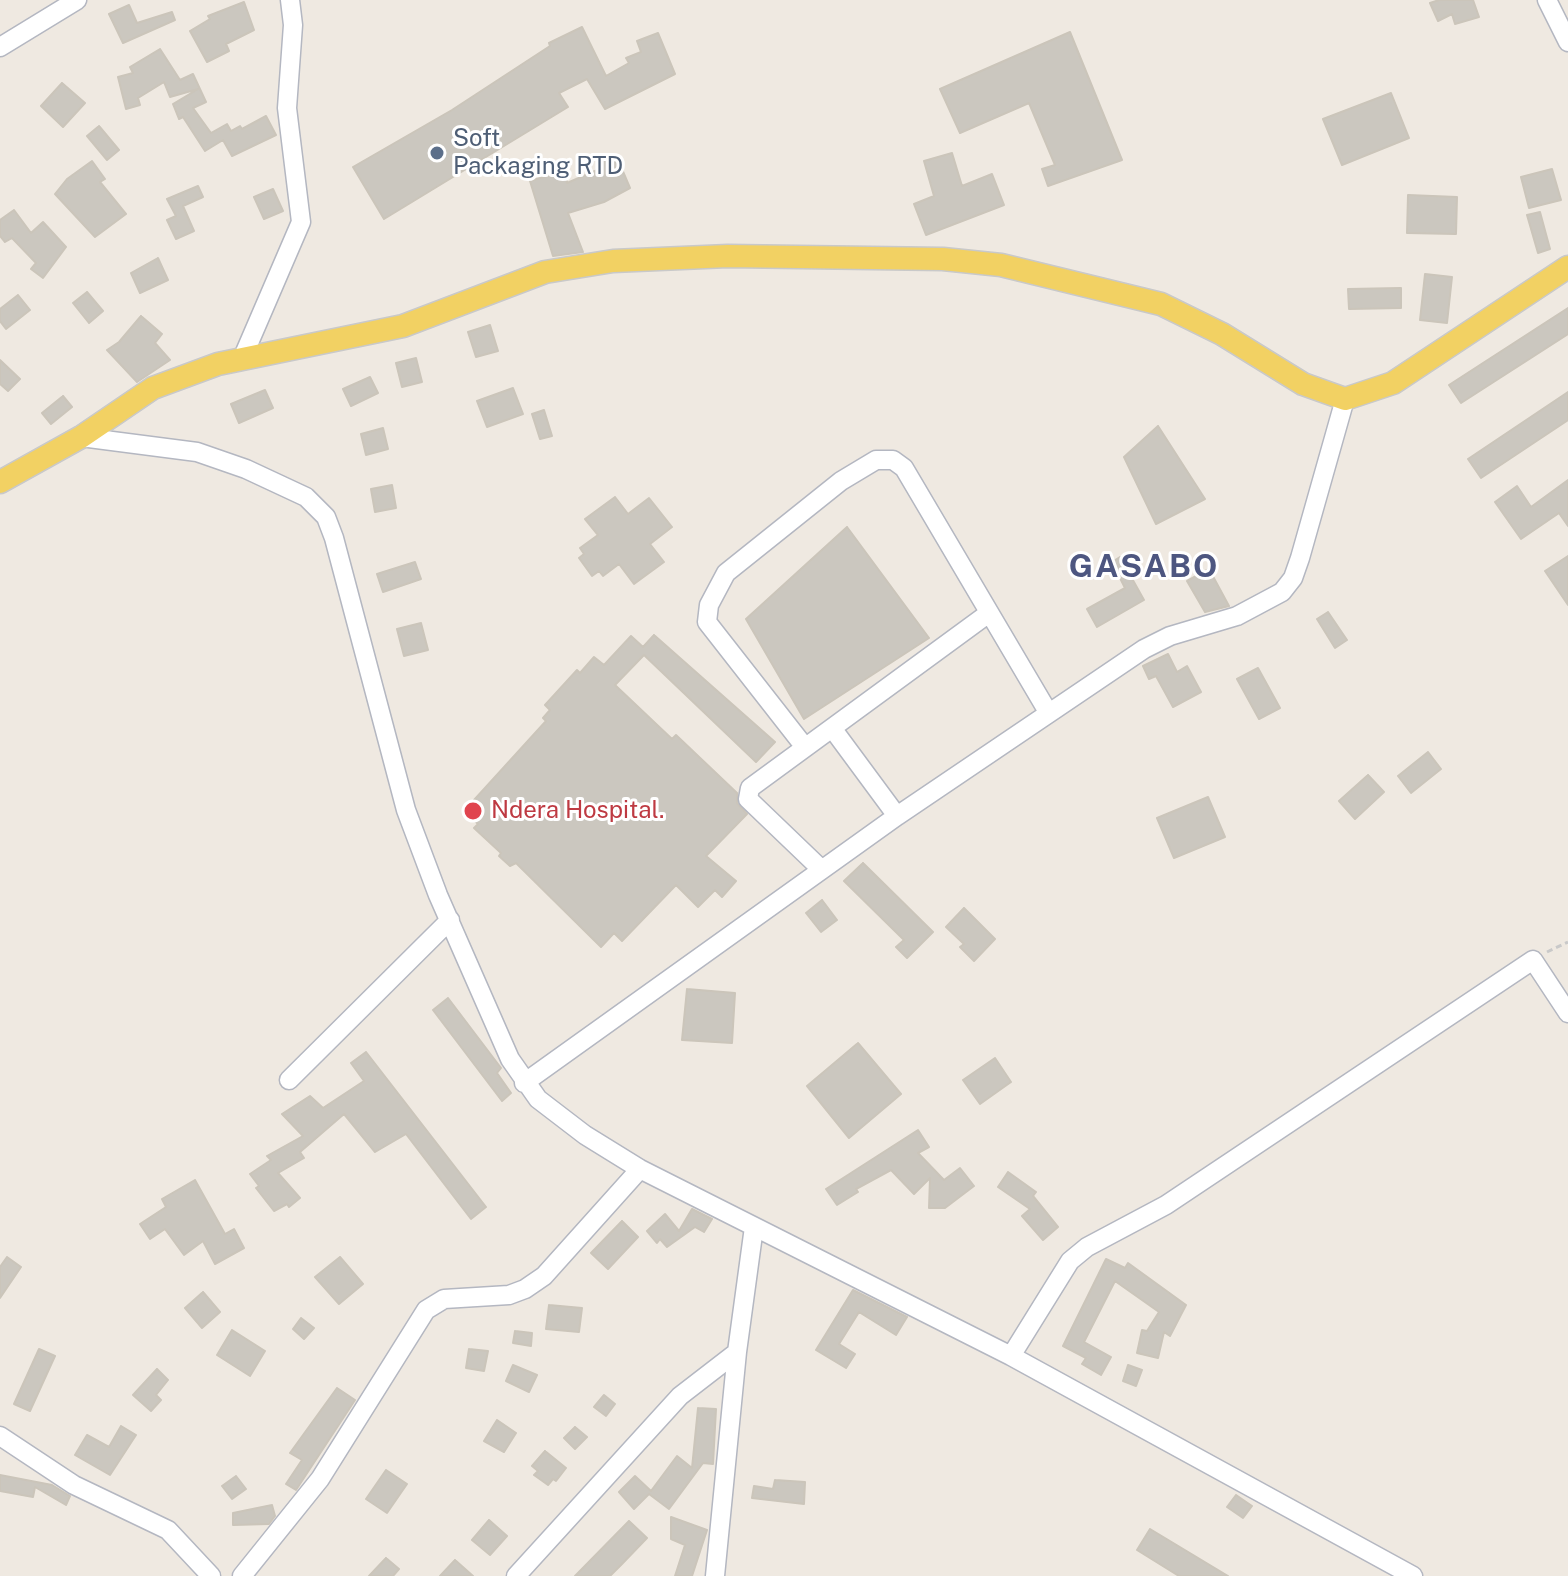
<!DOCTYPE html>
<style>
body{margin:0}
canvas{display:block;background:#efe9e1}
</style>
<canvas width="1568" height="1576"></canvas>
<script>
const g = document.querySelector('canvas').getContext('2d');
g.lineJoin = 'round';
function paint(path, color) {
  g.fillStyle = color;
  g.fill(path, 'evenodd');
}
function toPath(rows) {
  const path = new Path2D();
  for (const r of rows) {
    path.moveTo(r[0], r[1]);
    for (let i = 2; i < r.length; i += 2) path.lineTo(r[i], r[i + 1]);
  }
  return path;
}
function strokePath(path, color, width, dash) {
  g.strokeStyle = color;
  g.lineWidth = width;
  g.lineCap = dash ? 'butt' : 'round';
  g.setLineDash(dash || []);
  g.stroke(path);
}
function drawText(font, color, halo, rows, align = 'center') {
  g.font = font + ' "Public Sans",sans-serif';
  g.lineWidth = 6;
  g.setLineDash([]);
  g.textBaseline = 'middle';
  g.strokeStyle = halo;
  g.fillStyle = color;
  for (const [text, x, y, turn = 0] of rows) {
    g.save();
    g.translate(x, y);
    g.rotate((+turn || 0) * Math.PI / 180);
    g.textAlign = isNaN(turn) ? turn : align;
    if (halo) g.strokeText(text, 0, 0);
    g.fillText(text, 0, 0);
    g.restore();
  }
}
const building = toPath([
 [1439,0,1473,0,1479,17,1455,24,1452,14,1438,21,1430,3,1439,0],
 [244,2,254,30,226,44,229,51,207,62,190,31,210,19,208,16,244,2],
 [129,5,137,23,172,12,175,20,123,43,109,14,129,5],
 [582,27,606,76,629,63,626,58,641,52,637,41,658,33,675,74,605,109,587,79,559,93,568,107,384,219,353,167,452,110,550,46,549,43,582,27],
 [1070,32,1122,160,1048,186,1042,169,1055,165,1029,103,960,133,940,89,1070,32],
 [160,49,180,80,193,74,206,102,193,108,211,133,227,124,231,131,240,126,242,129,266,116,276,135,232,156,223,140,205,151,183,117,179,119,173,104,198,89,170,97,164,82,138,98,140,105,126,109,118,77,133,73,130,67,160,49],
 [62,83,85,103,63,127,41,106,62,83],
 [1391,93,1409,138,1342,165,1323,119,1391,93],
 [99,126,119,150,107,160,87,136,99,126],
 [952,153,962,186,992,174,1004,205,926,235,914,204,934,196,924,161,952,153],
 [616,155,630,188,604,202,568,213,583,252,553,256,530,181,564,171,567,183,602,168,600,162,616,155],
 [92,161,105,179,100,182,126,214,95,237,55,194,67,179,92,161],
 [1552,169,1561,200,1529,208,1521,177,1552,169],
 [198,186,203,197,183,206,194,231,176,239,167,220,176,216,167,199,198,186],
 [273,189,283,211,264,219,254,197,273,189],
 [1408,195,1457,197,1456,234,1407,233,1408,195],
 [14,210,31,233,43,222,66,247,43,278,31,269,36,263,12,238,5,242,0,236,0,220,14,210],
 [1540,212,1550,249,1538,253,1527,215,1540,212],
 [158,258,168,280,140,293,131,273,158,258],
 [1425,274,1452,277,1447,323,1420,320,1425,274],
 [1401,288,1401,308,1349,309,1348,289,1401,288],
 [87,292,103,311,89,323,73,303,87,292],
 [18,295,30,310,6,329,0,321,0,309,18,295],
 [1568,308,1568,334,1461,403,1449,385,1568,308],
 [141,316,162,334,155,343,170,360,137,382,107,350,119,342,141,316],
 [490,325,498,351,476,357,468,332,490,325],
 [416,358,422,382,402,387,396,363,416,358],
 [0,360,20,379,8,391,0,384,0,360],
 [370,377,378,393,351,406,343,389,370,377],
 [513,388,523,414,487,427,477,401,513,388],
 [265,390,273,408,239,423,231,404,265,390],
 [1568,392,1568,420,1481,478,1468,459,1568,392],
 [63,396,72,407,51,424,42,413,63,396],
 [544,410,552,436,540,439,532,414,544,410],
 [1158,426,1205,499,1156,524,1124,457,1158,426],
 [383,428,388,449,366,455,361,434,383,428],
 [1568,480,1568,526,1559,513,1521,539,1495,502,1517,486,1531,507,1568,480],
 [392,485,396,508,375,512,371,489,392,485],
 [615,497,628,514,649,498,672,527,650,544,664,562,634,584,619,564,603,576,599,571,592,576,579,558,584,554,580,548,598,535,585,519,615,497],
 [847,527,929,638,804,719,746,619,847,527],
 [1568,556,1568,605,1545,571,1568,556],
 [1120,557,1144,600,1097,627,1087,609,1125,588,1112,562,1120,557],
 [415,562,421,579,383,592,377,574,415,562],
 [1209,569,1229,606,1205,612,1187,581,1209,569],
 [1328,612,1347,640,1335,648,1317,619,1328,612],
 [421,623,428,650,404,656,397,629,421,623],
 [654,635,775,742,756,762,644,655,615,685,672,739,676,735,737,793,737,803,747,814,706,856,736,881,722,897,715,890,698,907,676,885,622,941,614,933,601,947,516,863,510,866,499,856,501,853,474,828,478,824,464,811,546,721,543,718,550,710,545,705,577,670,580,673,594,657,604,665,631,636,643,647,654,635],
 [1168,654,1177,672,1187,666,1201,692,1173,707,1156,676,1149,679,1143,666,1168,654],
 [1258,668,1280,708,1259,719,1237,679,1258,668],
 [1428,752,1441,769,1411,793,1398,776,1428,752],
 [1368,775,1384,792,1355,819,1339,801,1368,775],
 [1208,797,1225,837,1174,858,1157,818,1208,797],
 [863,863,933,932,907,958,896,947,904,940,844,881,863,863],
 [822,900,837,920,821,932,806,913,822,900],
 [964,908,995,939,974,961,960,947,964,944,946,927,964,908],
 [687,989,735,993,732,1043,682,1040,687,989],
 [448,998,501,1068,497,1073,511,1093,502,1101,433,1010,448,998],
 [858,1043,901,1094,849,1138,807,1086,858,1043],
 [366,1052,486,1207,471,1219,406,1134,375,1152,344,1114,300,1152,304,1158,278,1173,300,1198,289,1207,287,1204,274,1211,256,1188,259,1186,250,1174,271,1160,267,1156,303,1136,282,1114,310,1096,323,1108,364,1081,351,1063,366,1052],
 [995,1058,1011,1082,980,1104,963,1080,995,1058],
 [918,1130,929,1147,918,1153,944,1180,960,1168,974,1186,945,1208,929,1208,930,1178,914,1194,891,1170,856,1189,858,1192,837,1205,826,1189,918,1130],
 [1008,1172,1036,1192,1033,1196,1058,1227,1043,1240,1022,1216,1030,1209,998,1187,1008,1172],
 [195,1180,225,1234,234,1229,244,1248,215,1264,203,1241,184,1255,165,1229,150,1239,140,1224,166,1207,162,1199,195,1180],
 [692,1209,712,1219,704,1232,695,1227,667,1247,660,1239,657,1243,647,1231,665,1214,679,1231,692,1209],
 [622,1221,638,1237,608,1269,591,1253,622,1221],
 [7,1257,21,1267,0,1298,0,1267,7,1257],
 [340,1257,363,1284,339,1304,315,1277,340,1257],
 [1106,1259,1125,1268,1128,1263,1186,1305,1170,1336,1164,1332,1158,1358,1137,1353,1142,1330,1147,1331,1159,1312,1115,1281,1084,1342,1111,1357,1101,1375,1082,1364,1086,1358,1063,1346,1106,1259],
 [853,1290,907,1317,896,1335,859,1312,839,1344,855,1354,846,1368,816,1350,853,1290],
 [203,1292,220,1312,202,1328,185,1308,203,1292],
 [549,1305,582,1308,579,1332,546,1329,549,1305],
 [301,1318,314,1328,304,1339,293,1329,301,1318],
 [232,1330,265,1351,250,1376,217,1355,232,1330],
 [515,1331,532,1333,531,1346,513,1343,515,1331],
 [39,1349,55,1356,30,1411,14,1404,39,1349],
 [469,1349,488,1351,484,1371,466,1368,469,1349],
 [513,1365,537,1375,529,1392,506,1381,513,1365],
 [1128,1365,1142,1370,1136,1386,1123,1381,1128,1365],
 [157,1369,168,1380,156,1395,161,1400,151,1411,133,1395,157,1369],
 [337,1388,355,1400,296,1490,286,1484,302,1460,290,1453,337,1388],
 [604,1395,615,1404,606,1416,594,1407,604,1395],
 [698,1408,716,1409,713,1464,703,1463,669,1509,649,1494,634,1509,619,1492,635,1476,651,1491,677,1456,692,1468,698,1408],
 [497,1420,516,1433,504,1452,484,1441,497,1420],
 [121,1426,136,1435,110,1475,75,1455,87,1435,109,1447,121,1426],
 [575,1427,587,1437,575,1449,564,1438,575,1427],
 [545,1451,566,1468,556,1481,553,1479,548,1485,534,1475,538,1471,532,1466,545,1451],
 [386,1470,407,1484,387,1513,366,1499,386,1470],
 [0,1475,52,1485,70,1496,66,1505,35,1487,33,1497,0,1491,0,1475],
 [236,1476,246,1489,232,1499,222,1486,236,1476],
 [775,1480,805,1482,804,1504,752,1498,754,1486,773,1489,775,1480],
 [1236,1495,1252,1506,1243,1518,1227,1507,1236,1495],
 [272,1505,275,1516,269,1524,233,1525,233,1513,272,1505],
 [671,1517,707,1530,692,1576,675,1576,685,1545,671,1539,671,1517],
 [489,1520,507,1536,490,1555,472,1540,489,1520],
 [629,1521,647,1538,621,1565,610,1576,575,1576,629,1521],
 [1150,1529,1228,1576,1179,1576,1137,1550,1150,1529],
 [386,1558,399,1569,393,1576,369,1576,386,1558],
 [455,1560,473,1576,440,1576,455,1560]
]);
const path = toPath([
 [1547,952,1568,942]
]);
const minor = toPath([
 [1547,0,1568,42],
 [0,47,77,0],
 [242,359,301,222,287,108,293,25,290,0],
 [81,437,197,452,246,469,306,497,326,517,334,538,406,810,438,895,510,1059,538,1099,585,1135,640,1169,1011,1356,1413,1576],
 [832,728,897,816],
 [804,746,707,622,709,605,726,573,841,481,876,460,893,460,904,468,1048,712],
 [821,869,748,799,750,788,989,613],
 [289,1080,450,920],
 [524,1083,897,816,1144,649,1170,636,1237,616,1282,592,1293,578,1300,558,1345,399],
 [1011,1356,1070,1261,1087,1247,1166,1205,1533,960,1568,1013],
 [0,1436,74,1485,168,1530,211,1576],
 [242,1576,320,1479,426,1310,444,1299,509,1295,525,1289,544,1276,640,1169],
 [516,1576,680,1396,737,1352],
 [715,1576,737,1352,754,1227]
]);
const major = toPath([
 [0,482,81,437,153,388,218,364,403,326,545,272,613,261,728,256,943,259,1001,265,1161,304,1222,334,1303,384,1345,399,1393,383,1568,267]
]);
const markers = [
 [437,153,8,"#5c6f8a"],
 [473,811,10,"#e0444e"]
];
const serviceNames = [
 ["Soft",453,139],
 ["Packaging RTD",453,167]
];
const healthNames = [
 ["Ndera Hospital.",491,811]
];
const districtNames = [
 ["GASABO",1144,567]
];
paint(building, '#cbc7bf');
strokePath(building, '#cbc5ba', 2);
strokePath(minor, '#b4b7c1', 21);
strokePath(major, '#c9c9c9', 25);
strokePath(path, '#c9c9c9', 3, [6, 4]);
strokePath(minor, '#fff', 18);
strokePath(major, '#f2d163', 22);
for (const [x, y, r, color] of markers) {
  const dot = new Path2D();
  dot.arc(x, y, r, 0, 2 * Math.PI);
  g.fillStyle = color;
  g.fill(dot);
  strokePath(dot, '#fff', 3);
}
drawText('24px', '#4e5e75', '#fff', serviceNames, 'left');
drawText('24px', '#be3a42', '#fff', healthNames, 'left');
g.letterSpacing = '2px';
drawText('bold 32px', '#4d5680', '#fff', districtNames);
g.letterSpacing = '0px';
</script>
